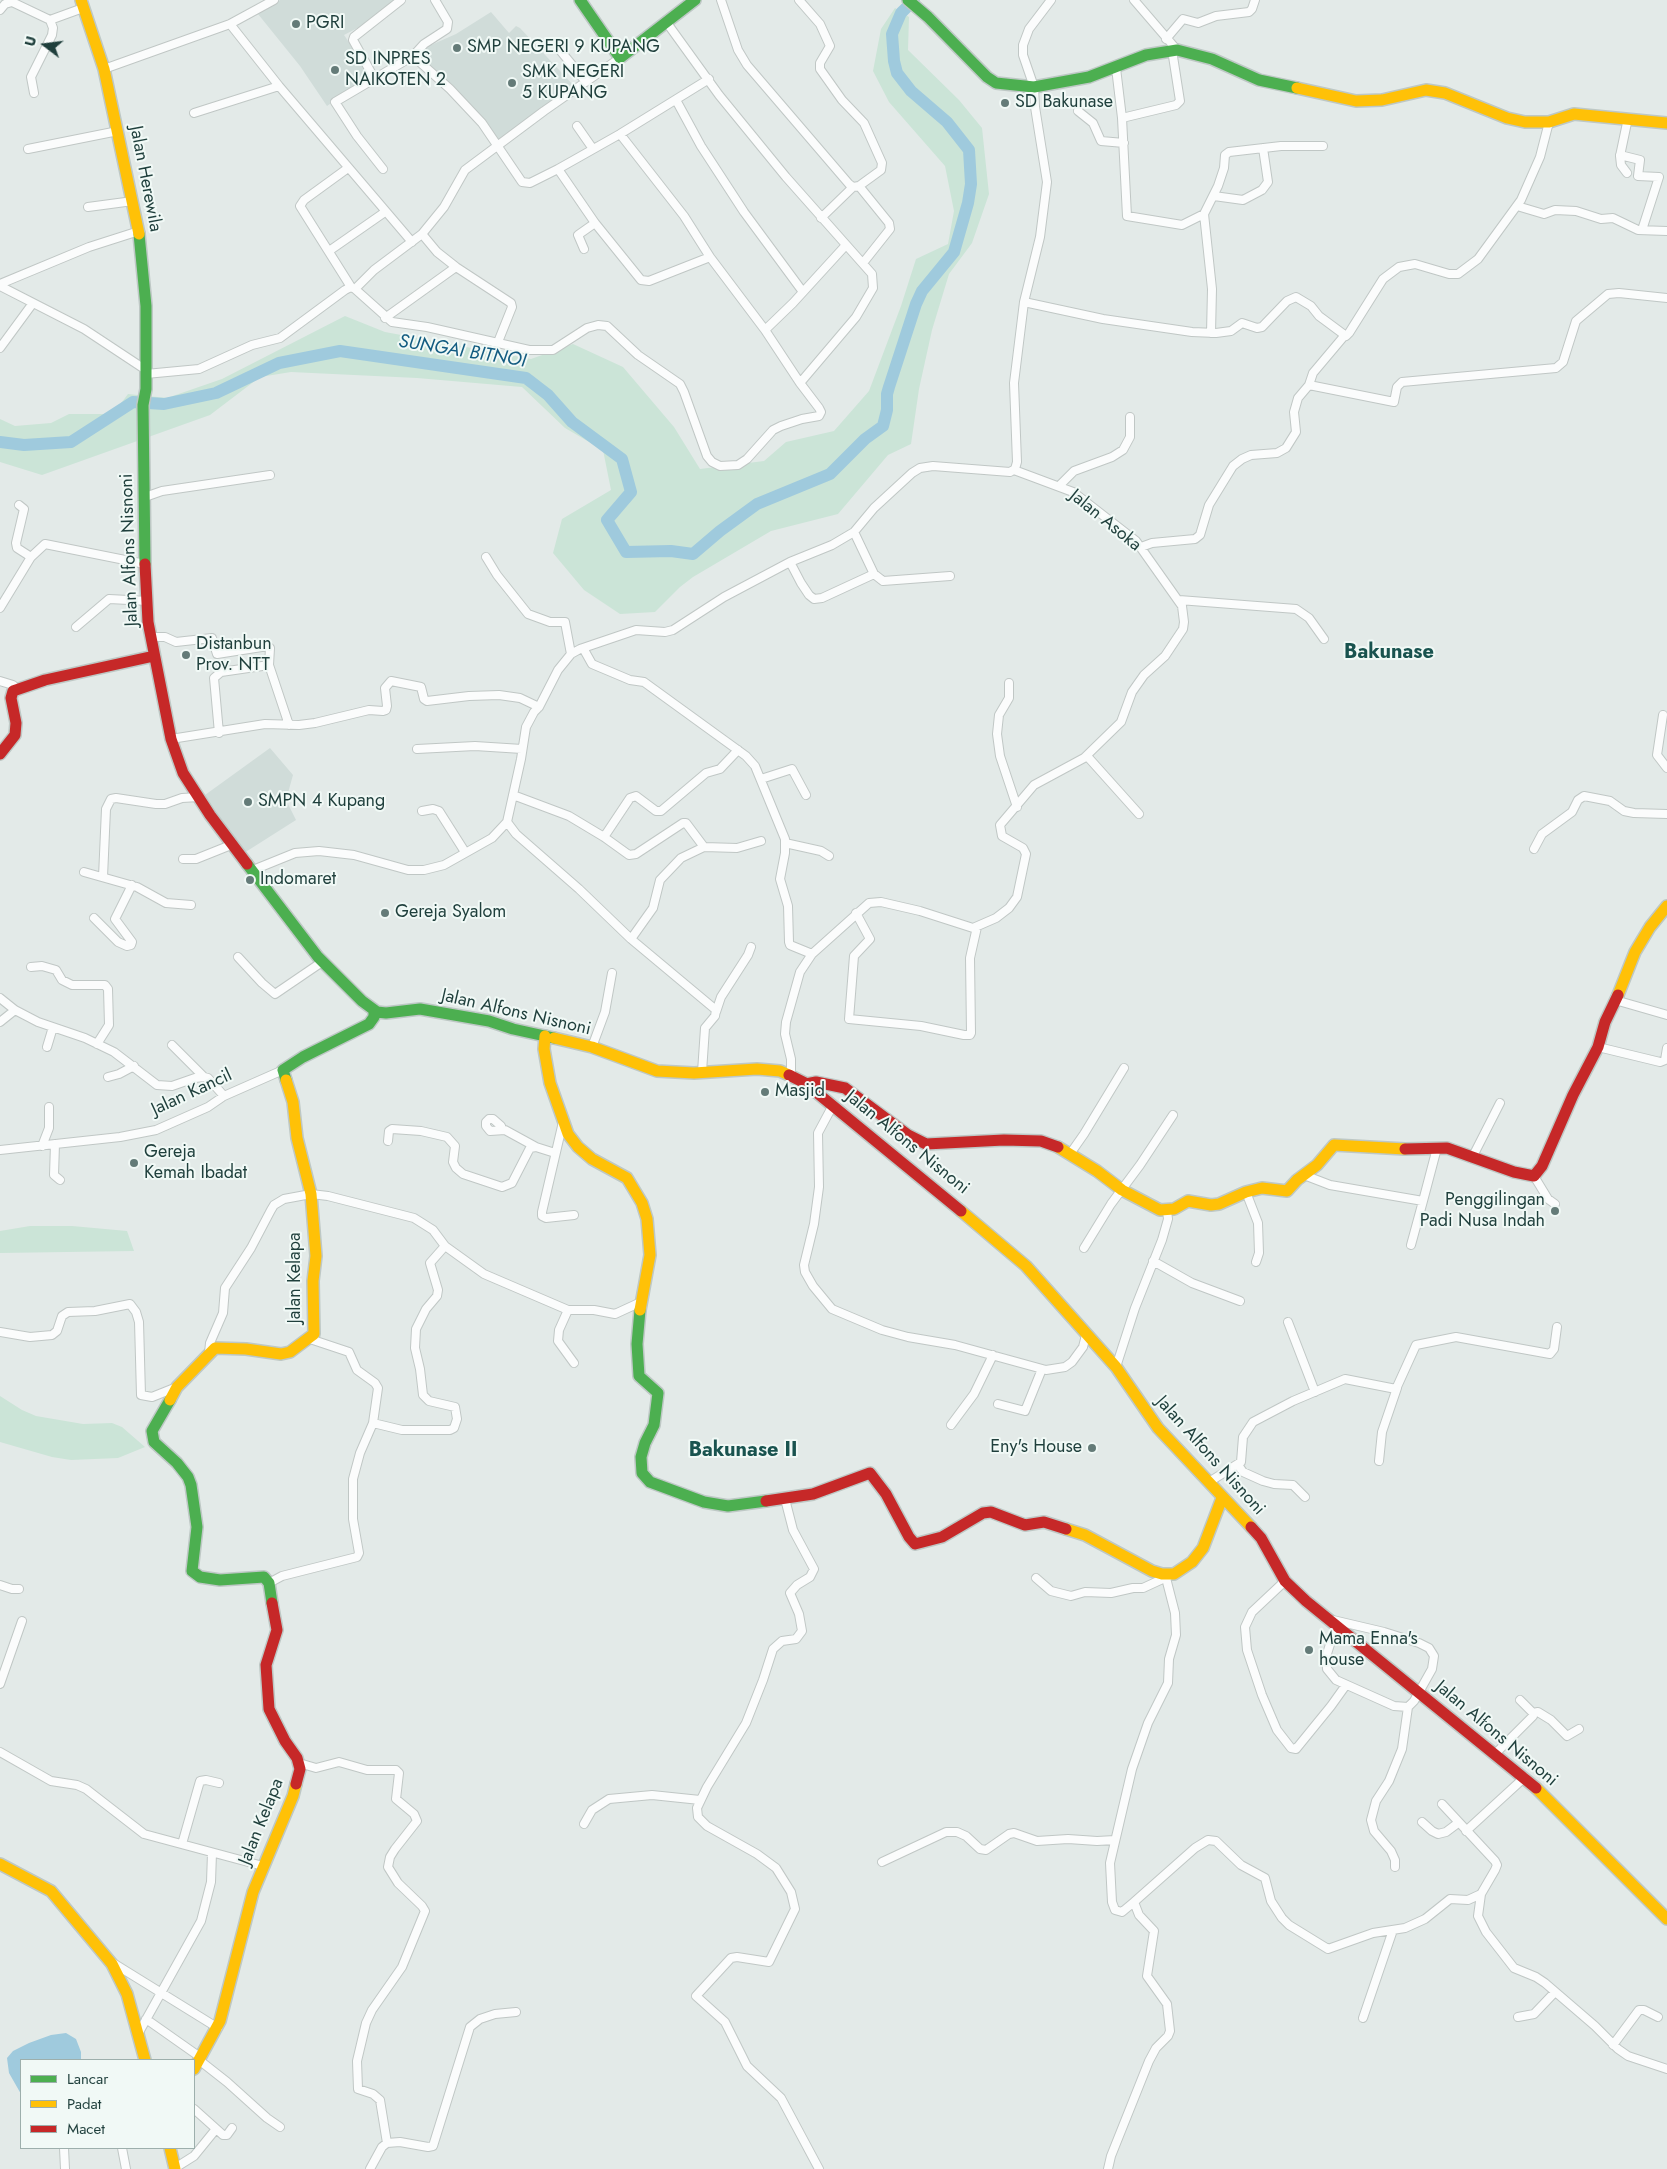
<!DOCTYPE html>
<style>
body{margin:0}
#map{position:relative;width:1667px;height:2169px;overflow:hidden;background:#e3eae8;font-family:Jost,sans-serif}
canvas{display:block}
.legend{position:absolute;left:20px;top:2059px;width:175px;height:90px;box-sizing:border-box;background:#f1f9f6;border:1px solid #9dafac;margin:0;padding:6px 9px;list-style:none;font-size:15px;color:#1f3f3c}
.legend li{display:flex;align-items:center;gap:10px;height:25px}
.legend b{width:25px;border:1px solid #9dafac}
.north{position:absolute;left:20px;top:20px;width:50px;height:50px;-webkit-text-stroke:4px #f1f9f6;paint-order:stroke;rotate:285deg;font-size:14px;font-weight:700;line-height:20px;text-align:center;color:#1f3f3c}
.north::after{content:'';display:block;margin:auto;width:18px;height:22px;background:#1f3f3c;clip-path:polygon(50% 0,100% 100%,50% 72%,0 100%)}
</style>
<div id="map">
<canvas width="1667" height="2169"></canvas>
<ul class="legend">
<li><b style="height:6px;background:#4caf50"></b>Lancar</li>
<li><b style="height:6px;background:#ffc107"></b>Padat</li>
<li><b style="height:6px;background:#c62828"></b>Macet</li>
</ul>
<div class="north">U</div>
</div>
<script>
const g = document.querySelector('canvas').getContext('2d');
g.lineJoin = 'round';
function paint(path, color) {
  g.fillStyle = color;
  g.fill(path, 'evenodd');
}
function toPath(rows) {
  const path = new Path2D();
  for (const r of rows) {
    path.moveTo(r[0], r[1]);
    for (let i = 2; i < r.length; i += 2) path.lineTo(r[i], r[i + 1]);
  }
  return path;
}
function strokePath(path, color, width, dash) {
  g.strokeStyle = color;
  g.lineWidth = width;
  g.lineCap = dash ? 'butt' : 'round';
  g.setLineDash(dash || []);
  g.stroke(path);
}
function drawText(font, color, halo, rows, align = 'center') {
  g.font = font + ' Jost,sans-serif';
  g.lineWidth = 4;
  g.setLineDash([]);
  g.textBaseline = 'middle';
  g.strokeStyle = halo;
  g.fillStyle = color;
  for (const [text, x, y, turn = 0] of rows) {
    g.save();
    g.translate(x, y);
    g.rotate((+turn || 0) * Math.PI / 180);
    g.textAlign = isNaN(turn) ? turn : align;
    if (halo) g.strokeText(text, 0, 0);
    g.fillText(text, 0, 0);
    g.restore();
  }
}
const built = toPath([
 [280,0,399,0,369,22,344,35,371,75,327,106,300,66,258,14],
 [491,12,509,33,516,26,520,28,574,86,498,140,451,84,420,60,419,54,422,49,456,34],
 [270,748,293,775,286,800,296,820,244,853,205,795]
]);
const green = toPath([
 [895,8,909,17,908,50,959,100,982,128,989,194,972,243,949,274,932,330,919,389,911,444,888,455,838,514,771,531,693,577,680,587,655,612,620,614,584,590,553,553,562,519,611,490,603,450,565,428,522,387,417,378,291,372,260,377,210,415,42,475,0,462,0,419,15,426,51,423,69,414,113,414,128,394,167,398,222,379,345,316,385,332,531,359,573,344,623,367,674,427,700,469,764,461,786,442,834,431,869,391,901,306,916,259,948,244,954,211,945,166,889,102,873,71,881,29],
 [30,1226,72,1226,127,1231,134,1251,0,1253,0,1231],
 [0,1396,22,1410,36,1416,83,1424,112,1423,122,1427,145,1447,118,1458,71,1460,52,1457,0,1442]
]);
const water = toPath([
 [66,2033,76,2039,81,2052,81,2060,21,2060,21,2094,9,2073,7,2058,13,2051,29,2043,51,2035]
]);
const river = toPath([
 [0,442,24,445,71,442,133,402,164,404,216,393,279,363,340,351,526,378,548,395,572,422,622,459,631,492,607,520,626,552,671,551,693,554,720,531,757,504,830,474,865,439,883,426,887,410,887,394,889,387,916,304,922,291,954,252,968,203,971,184,969,150,947,122,911,91,897,73,894,61,892,34,901,13,914,0]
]);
const street = toPath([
 [721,0,738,50,747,65,849,184,853,187,859,186,889,223,890,229,863,263],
 [799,0,820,24,830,46,820,63,820,69,842,100,864,123,882,163,881,170,859,186],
 [1134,0,1177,50],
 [0,10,5,4,12,2,50,20,83,8],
 [667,23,719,95,786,177,872,274,873,288,856,317,800,383],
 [230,24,279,86,412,242],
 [1166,39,1183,19,1198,23,1216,16,1249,12,1252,9,1255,0],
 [559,49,586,82],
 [413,56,424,44,447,29,448,22,435,0],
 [1116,68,1122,118,1127,216,1182,225,1204,214],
 [104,69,230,24,274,0],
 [374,78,353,40,354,37,401,0],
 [709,79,620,134,558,169,595,223,641,280,649,281,710,257],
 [34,93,31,77,52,35,53,28,50,20],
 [676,100,701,146,744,212,803,292],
 [1078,111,1093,123,1101,141,1124,143],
 [194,113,279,86],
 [1122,118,1176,105,1180,101,1172,50],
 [577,126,593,149],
 [28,149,118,131],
 [1620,155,1640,160,1638,176,1659,177,1642,230],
 [348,168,304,200,300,206,351,287],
 [383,169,357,136,335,102,413,56,450,89,482,123,522,182,530,183,558,169],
 [1627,173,1621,165,1620,156,1628,118],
 [1214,196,1243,200,1262,190,1268,182,1263,148],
 [1517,206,1544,214,1555,210,1576,211,1601,219,1613,218,1638,230,1667,231],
 [88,207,133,201],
 [821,218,853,187],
 [422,234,437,252,456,267,511,303,512,307,498,342],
 [584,249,578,235,595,223],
 [329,251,385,212],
 [0,284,89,247,139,231],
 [0,286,84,329,146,370],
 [355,289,392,322,427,327,529,350,553,350,587,328,598,325,607,326,638,355,680,384,684,392,707,456,712,462,720,466,738,465,747,459,773,430,781,426,802,419,819,416,821,412,819,408,800,383,765,330,710,257,684,216,620,134],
 [1024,302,1103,319,1192,332,1216,333,1231,331,1242,323,1257,328,1262,327,1287,301,1296,297,1311,306,1319,316,1346,336,1349,333,1383,279,1399,267,1415,264,1449,274,1458,274,1478,259,1521,200,1540,157,1549,122],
 [385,318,456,267],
 [765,330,793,303,846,245],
 [1211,333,1212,289,1204,214,1218,186,1224,168,1225,155,1229,152,1281,146,1323,146],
 [0,348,33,303],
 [146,374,199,369,252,345,280,338,345,290,351,287,355,289,374,270,422,234,444,207,465,170,544,111,620,58],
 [1309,385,1394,402,1397,387,1402,382,1556,368,1563,362,1576,321,1608,294,1619,293,1667,298],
 [1059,486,1074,471,1112,457,1123,450,1130,437,1130,417],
 [145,497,162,491,270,475],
 [19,505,24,509,16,543,17,548,31,557],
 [854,532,874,574,883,581,950,576],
 [1141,547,1152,543,1195,539,1200,535,1209,505,1233,466,1242,459,1251,455,1277,453,1286,448,1296,432,1294,412,1298,398,1309,385,1313,373,1345,335],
 [486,557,497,575,528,614,550,622,565,622,571,654],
 [790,562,801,583,809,595,814,599,822,598,874,574],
 [1179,600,1296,609,1309,618,1324,639],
 [0,608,31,557,45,544,145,564],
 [76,627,109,599,148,601],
 [151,637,165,637,176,642,212,638,217,654,268,646,270,648,269,665,289,725],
 [583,648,592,664,630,680,644,682,746,756,755,766,785,839,785,853,780,879,788,906,789,942,790,945,812,954],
 [0,681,13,685,16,689],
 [1009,683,1009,698,999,715,997,734,1000,756,1017,807],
 [1663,715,1657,755,1667,768],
 [219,733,214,678,221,672,269,665],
 [171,739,265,724,299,725,315,723,369,710,383,711,386,710,387,706,385,688,391,681,421,687,424,699,427,701,469,696,499,695,520,698,539,707],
 [417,749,475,746,522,749],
 [1087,756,1139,814],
 [761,779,792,769,806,795],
 [513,795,569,816,604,837,629,855,636,854,683,823,686,823,704,847],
 [422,811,433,809,439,811,465,852],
 [507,822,516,834,579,889,631,939,716,1010,715,1016,705,1028,702,1072],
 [604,837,630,798,636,796,656,811,661,811,706,773,720,769,738,750],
 [785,843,821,851,829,856],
 [1534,849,1542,834,1572,812,1578,800,1584,796,1610,801,1624,811,1634,813,1667,814],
 [183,859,196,859,231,845],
 [253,870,295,853,319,851,354,855,408,870,424,870,444,865,492,838,507,822,521,759,526,727,534,712,539,707,558,670,571,654,580,649,636,630,665,632,673,630,724,597,790,562,832,545,854,532,874,508,912,473,920,468,933,466,1010,472,1015,469,1017,462,1014,383,1024,302,1040,237,1047,182,1035,107,1034,87,1023,55,1023,45,1029,29,1051,0],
 [84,872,137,887,166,903,191,905],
 [103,877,106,809,111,799,116,798,156,804,165,804,182,798,199,797],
 [856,913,870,939,854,956,849,1019,921,1026,964,1035,970,1035,971,1033,970,958,977,927],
 [94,918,118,942,127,946,131,945,132,942,115,919,132,885],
 [631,939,653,908,660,880,681,858,704,847,737,848,761,841],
 [238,957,262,983,275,994,322,962],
 [31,967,42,966,56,970,62,980,72,985,105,985,108,989,109,1025,97,1044],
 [0,998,15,1010,38,1022,85,1038,114,1052,157,1085,172,1086,195,1078,204,1077,208,1078,224,1096],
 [1615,1000,1667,1015],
 [716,1012,721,997,748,955,751,947],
 [0,1022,15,1010],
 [172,1045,204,1077],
 [47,1047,53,1027],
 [592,1047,605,1012,612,973],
 [1598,1047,1660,1062,1665,1060,1667,1048],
 [791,1075,791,1059,785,1034,786,1022,800,972,812,954,869,903,881,902,920,911,973,928,996,918,1009,908,1017,897,1026,854,1023,848,1002,836,1000,825,1034,785,1084,758,1121,722,1132,692,1144,675,1165,656,1183,629,1184,622,1182,606,1136,541,1073,492,1014,470],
 [108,1077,119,1074,134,1066],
 [833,1105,818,1133,819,1187,814,1224,804,1265,805,1272,813,1286,832,1309,882,1330,908,1337,955,1345,1046,1370,1065,1367,1072,1362,1083,1347,1086,1335],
 [563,1122,542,1212,542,1216,546,1218,574,1215],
 [502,1130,501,1126,493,1119,489,1119,486,1122,486,1126,490,1131,505,1130,536,1147],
 [388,1141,389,1131,392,1129,421,1131,447,1137,455,1146,453,1162,456,1168,463,1174,502,1187,512,1183,530,1148,536,1147,555,1153],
 [55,1144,54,1175,60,1180],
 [42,1146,49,1128,49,1107],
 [0,1150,120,1137,156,1130,208,1107,224,1096,283,1070],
 [1070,1154,1084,1134,1124,1068],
 [1473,1156,1500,1103],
 [1304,1175,1330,1185,1423,1201,1437,1148],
 [1534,1176,1548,1199,1555,1204],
 [1246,1192,1258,1223,1259,1253,1256,1262],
 [1411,1245,1423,1201],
 [1084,1248,1111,1204,1140,1165,1173,1115],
 [1153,1261,1192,1283,1240,1301],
 [568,1310,559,1330,558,1341,574,1363],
 [1288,1322,1315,1392],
 [0,1332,30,1337,52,1335,57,1331,62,1316,68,1312,95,1311,130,1304,136,1312,139,1322,141,1395,152,1397,177,1387],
 [209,1353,210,1343,223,1313,225,1288,251,1248,271,1210,274,1205,284,1199,311,1194,328,1196,414,1218,433,1230,445,1246,484,1274,568,1310,594,1310,615,1314,641,1302],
 [1116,1367,1135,1308,1162,1240,1168,1219,1167,1211],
 [998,1404,1025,1411,1042,1369],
 [373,1423,402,1430,450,1430,454,1428,457,1419,455,1407,429,1401,423,1395,420,1369,415,1348,416,1329,426,1309,437,1296,438,1290,430,1263,445,1246],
 [951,1425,974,1394,993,1355],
 [1379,1461,1382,1432,1397,1388],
 [1238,1465,1243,1472,1263,1481,1274,1484,1293,1485,1305,1497],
 [1209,1482,1241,1462,1243,1437,1253,1422,1293,1401,1345,1379,1396,1389,1416,1345,1456,1337,1550,1354,1554,1349,1557,1327],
 [785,1499,793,1530,814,1569,810,1577,797,1585,790,1593,799,1614,802,1631,796,1639,782,1641,773,1649,763,1680,746,1723,707,1787,697,1808,698,1817,707,1826,757,1854,776,1868,791,1892,795,1909,769,1962,737,1957,731,1958,696,1996,725,2022,747,2066,781,2098,819,2169],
 [1036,1578,1051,1591,1071,1596,1085,1592,1111,1593,1133,1588,1143,1588,1169,1576],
 [1285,1581,1252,1612,1245,1627,1247,1650,1262,1695,1277,1730,1291,1748,1296,1749,1331,1706,1346,1685],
 [269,1583,282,1576,357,1557,359,1553,353,1519,353,1479,360,1453,373,1423,378,1388,375,1383,357,1370,349,1352,310,1339],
 [0,1585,12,1589,19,1589],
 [1333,1620,1384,1632,1419,1643,1429,1648,1434,1656,1432,1669,1414,1701,1408,1707,1394,1706,1336,1680,1327,1669,1326,1657,1332,1638,1338,1628],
 [0,1684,22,1621],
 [1533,1713,1538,1712,1551,1720,1567,1736,1579,1729],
 [0,1752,51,1781,77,1785,86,1789,144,1834,263,1866],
 [1496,1753,1533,1716,1533,1713,1520,1700],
 [299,1763,316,1768,339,1762,367,1770,396,1770,399,1773,396,1799,414,1814,417,1821,395,1849,390,1857,388,1867,398,1883,422,1906,425,1911,402,1967,372,2010,366,2023,357,2061,358,2089,373,2094,380,2100,387,2143],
 [1442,1804,1495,1861,1497,1865,1495,1870,1481,1894,1478,1916,1486,1932,1514,1968,1536,1977,1545,1983,1595,2026,1618,2049,1628,2056,1667,2069],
 [1422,1822,1432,1831,1438,1834,1446,1832,1458,1823],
 [584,1824,592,1810,609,1799,652,1795,700,1800],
 [1466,1831,1525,1777],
 [182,1844,200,1781,206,1780,219,1783],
 [882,1862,946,1832,957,1832,966,1836,980,1849,986,1850,1009,1834,1014,1833,1037,1841,1068,1839,1097,1841,1115,1840],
 [1395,1867,1395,1860,1391,1851,1374,1831,1371,1820,1376,1801,1389,1781,1402,1749,1408,1707],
 [1134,1902,1122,1912,1115,1910,1112,1902,1110,1863,1132,1769,1148,1723,1168,1683,1169,1659,1176,1635,1175,1613,1166,1578],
 [113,1963,218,2028],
 [1518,2017,1534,2014,1555,1992],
 [1363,2018,1393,1930],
 [146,2019,200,2057],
 [138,2034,201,1921,211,1882,212,1853],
 [1613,2045,1639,2010,1644,2010,1658,2017],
 [199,2060,227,2082,267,2118,280,2127],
 [194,2109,223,2135,227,2135,232,2128],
 [64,2148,65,2169],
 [122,2148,126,2169],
 [175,2168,194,2156,216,2129],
 [370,2169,382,2147,387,2143,400,2142,428,2147,433,2146,470,2027,480,2019,495,2014,516,2012],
 [1108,2169,1111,2156,1149,2061,1156,2048,1168,2036,1170,2031,1167,2004,1147,1976,1154,1931,1139,1915,1134,1902,1195,1848,1208,1840,1216,1841,1241,1865,1265,1878,1271,1901,1282,1918,1289,1925,1328,1949,1373,1933,1405,1928,1425,1919,1450,1899,1468,1900,1481,1894]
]);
const fast = toPath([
 [580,0,620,58,695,0],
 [908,0,928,17,987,77,996,83,1034,87,1089,77,1146,55,1177,50,1212,59,1259,80,1297,88],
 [139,234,146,306,146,389,143,405,145,564],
 [247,864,318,957,362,1001,377,1012,386,1013,420,1009,489,1021,513,1029,554,1038],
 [286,1080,283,1070,303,1057,369,1024,374,1017,374,1011],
 [640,1310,637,1344,639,1376,658,1393,654,1425,645,1443,641,1457,642,1473,650,1482,704,1502,728,1506,766,1501],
 [170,1400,152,1431,154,1442,177,1463,188,1477,191,1485,197,1527,192,1571,200,1577,220,1580,264,1577,269,1583,272,1603]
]);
const slow = toPath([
 [81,0,104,69,139,234],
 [1297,88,1356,101,1382,100,1426,90,1445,93,1507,118,1525,122,1549,122,1574,114,1667,123],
 [1618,995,1635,952,1650,927,1667,906],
 [545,1036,544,1049,550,1083,568,1134,578,1147,592,1159,627,1178,642,1203,647,1219,650,1255,640,1310],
 [554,1038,592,1047,657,1071,694,1073,757,1069,780,1071,789,1075],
 [1058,1147,1097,1171,1122,1190,1160,1210,1174,1209,1188,1201,1211,1205,1219,1204,1246,1192,1262,1188,1287,1191,1297,1180,1317,1165,1334,1145,1405,1149],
 [961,1211,1026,1266,1116,1367,1158,1428,1251,1527],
 [170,1400,177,1387,215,1348,246,1349,281,1354,290,1352,314,1334,313,1281,316,1256,311,1194,297,1138,293,1102,286,1080],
 [1066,1529,1085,1535,1152,1571,1162,1574,1174,1574,1192,1562,1203,1548,1222,1498],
 [1536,1788,1667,1919],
 [0,1864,51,1891,112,1964,127,1994,145,2060],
 [194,2069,220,2021,253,1892,293,1796,296,1784],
 [170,2148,175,2169]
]);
const jam = toPath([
 [145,564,148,622,171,739,183,773,210,815,247,864],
 [0,754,15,735,16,723,11,698,13,691,45,680,154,656],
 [789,1075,805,1083,961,1211],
 [806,1084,816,1082,845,1088,908,1135,926,1144,1004,1140,1041,1141,1058,1147],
 [1405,1149,1447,1148,1514,1172,1534,1176,1542,1166,1573,1095,1598,1047,1605,1022,1618,995],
 [766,1501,813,1494,870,1473,886,1494,909,1537,915,1544,942,1537,983,1513,991,1512,1025,1525,1044,1522,1066,1529],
 [1251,1527,1261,1538,1285,1581,1306,1601,1536,1788],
 [272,1603,277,1630,266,1665,269,1709,285,1741,297,1758,300,1769,296,1784]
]);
const markers = [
 [296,24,5,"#647b78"],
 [457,48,5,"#647b78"],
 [335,70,5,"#647b78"],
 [512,83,5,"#647b78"],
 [1005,103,5,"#647b78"],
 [186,655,5,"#647b78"],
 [248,802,5,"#647b78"],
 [250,880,5,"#647b78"],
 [385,913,5,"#647b78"],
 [765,1092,5,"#647b78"],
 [134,1163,5,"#647b78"],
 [1555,1211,5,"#647b78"],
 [1092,1448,5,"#647b78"],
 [1309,1650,5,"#647b78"]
];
const poiNames = [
 ["PGRI",306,24],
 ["SMP NEGERI 9 KUPANG",467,48],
 ["SD INPRES",345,60],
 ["NAIKOTEN 2",345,81],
 ["SMK NEGERI",522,73],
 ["5 KUPANG",522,94],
 ["SD Bakunase",1015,103],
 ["Distanbun",196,645],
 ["Prov. NTT",196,666],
 ["SMPN 4 Kupang",258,802],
 ["Indomaret",260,880],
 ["Gereja Syalom",395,913],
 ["Masjid",775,1092],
 ["Gereja",144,1153],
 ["Kemah Ibadat",144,1174],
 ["Penggilingan",1545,1201,"right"],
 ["Padi Nusa Indah",1545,1222,"right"],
 ["Eny's House",1082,1448,"right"],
 ["Mama Enna's",1319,1640],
 ["house",1319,1661]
];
const streetNames = [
 ["Jalan Herewila",145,179,79],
 ["Jalan Asoka",1105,521,39],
 ["Jalan Alfons Nisnoni",130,550,-92],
 ["Jalan Alfons Nisnoni",516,1013,13],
 ["Jalan Kancil",192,1093,-25],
 ["Jalan Alfons Nisnoni",907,1143,39],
 ["Jalan Kelapa",296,1278,-90],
 ["Jalan Alfons Nisnoni",1210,1456,48],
 ["Jalan Alfons Nisnoni",1496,1734,40],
 ["Jalan Kelapa",262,1822,-68]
];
const waterNames = [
 ["SUNGAI BITNOI",462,352,9]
];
const quarterNames = [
 ["Bakunase",1389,653],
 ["Bakunase II",743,1451]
];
paint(built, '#d0dcd9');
paint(green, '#cbe4d7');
paint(water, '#9fcadd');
strokePath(river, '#9fcadd', 12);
strokePath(street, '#c0c7c5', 10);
strokePath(fast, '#bec8c5', 14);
strokePath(slow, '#bec8c5', 14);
strokePath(jam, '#bec8c5', 14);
strokePath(street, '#fbfcfc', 8);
strokePath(fast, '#4caf50', 11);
strokePath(slow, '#ffc107', 11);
strokePath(jam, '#c62828', 11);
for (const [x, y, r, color] of markers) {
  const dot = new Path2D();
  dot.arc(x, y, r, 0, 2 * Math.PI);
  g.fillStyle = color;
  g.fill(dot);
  strokePath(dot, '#f1f9f6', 2);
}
drawText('18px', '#1f3f3c', '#f1f9f6', poiNames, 'left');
drawText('18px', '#1f3f3c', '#f1f9f6', streetNames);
drawText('italic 19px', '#135c81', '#f1f9f6', waterNames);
drawText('bold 20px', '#19534f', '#f1f9f6', quarterNames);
</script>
